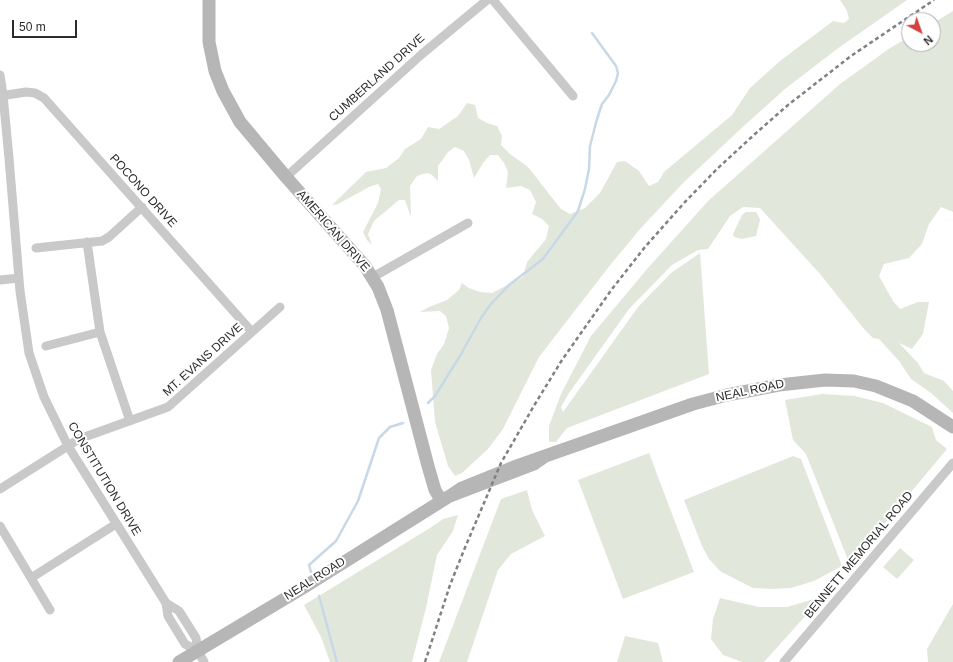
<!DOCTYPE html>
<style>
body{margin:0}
#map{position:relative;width:953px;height:662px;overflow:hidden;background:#fff;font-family:Arial,sans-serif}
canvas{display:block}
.north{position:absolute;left:901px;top:12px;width:40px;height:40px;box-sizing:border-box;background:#fff;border:1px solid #ababab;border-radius:50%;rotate:139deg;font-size:11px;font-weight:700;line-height:16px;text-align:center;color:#2c2c2c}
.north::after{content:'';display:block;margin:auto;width:14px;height:18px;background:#d14240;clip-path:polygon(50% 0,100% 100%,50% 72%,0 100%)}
.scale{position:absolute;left:12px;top:20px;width:65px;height:18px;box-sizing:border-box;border:2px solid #2c2c2c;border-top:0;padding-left:5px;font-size:12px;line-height:14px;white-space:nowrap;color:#2c2c2c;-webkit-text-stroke:3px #fff;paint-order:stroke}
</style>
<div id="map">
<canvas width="953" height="662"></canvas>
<div class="north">N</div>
<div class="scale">50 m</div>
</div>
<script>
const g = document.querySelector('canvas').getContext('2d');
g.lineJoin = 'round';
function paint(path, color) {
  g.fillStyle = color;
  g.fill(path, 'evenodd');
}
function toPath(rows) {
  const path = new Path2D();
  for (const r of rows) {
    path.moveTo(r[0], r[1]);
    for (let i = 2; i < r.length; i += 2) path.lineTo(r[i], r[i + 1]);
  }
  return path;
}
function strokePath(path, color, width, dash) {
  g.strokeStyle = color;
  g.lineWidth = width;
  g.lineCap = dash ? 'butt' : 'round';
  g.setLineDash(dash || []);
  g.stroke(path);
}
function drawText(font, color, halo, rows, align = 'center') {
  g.font = font + ' Arial,sans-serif';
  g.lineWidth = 4;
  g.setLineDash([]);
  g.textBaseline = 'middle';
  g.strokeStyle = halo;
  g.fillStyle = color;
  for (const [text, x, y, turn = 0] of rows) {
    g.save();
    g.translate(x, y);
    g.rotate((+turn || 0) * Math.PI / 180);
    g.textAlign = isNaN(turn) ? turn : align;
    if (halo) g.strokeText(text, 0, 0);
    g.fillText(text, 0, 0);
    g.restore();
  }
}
const green = toPath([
 [840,0,907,0,837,49,785,89,746,124,684,182,641,228,611,264,539,357,503,429,488,449,462,473,455,476,448,466,435,422,431,370,437,354,444,344,449,328,446,316,440,311,420,312,429,307,447,300,459,290,462,283,469,288,480,292,492,293,523,277,527,262,546,239,549,226,542,219,532,214,536,202,530,190,521,186,506,188,508,172,504,163,498,155,490,155,483,163,474,178,469,160,464,151,455,147,448,152,438,166,438,181,432,175,427,173,417,176,410,186,411,217,405,200,399,200,374,221,368,234,372,245,367,240,363,232,378,203,381,189,378,184,369,187,338,204,332,205,366,172,386,168,399,158,405,149,421,139,428,127,439,129,458,116,467,103,475,105,478,118,487,123,497,126,502,136,501,145,510,154,528,167,561,209,570,214,585,208,600,193,617,162,625,161,639,171,649,186,658,182,664,172,732,115,750,88,780,61,833,21,844,23,849,19,847,11],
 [953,11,953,212,941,207,929,224,922,244,909,258,884,264,879,276,893,301,900,309,918,302,929,302,923,334,912,349,899,343,918,363,924,373,944,381,953,391,953,413,931,393,911,379,899,361,879,339,873,338,864,329,820,274,760,208,743,207,730,216,708,249,698,250,672,265,629,309,569,393,561,407,563,412,638,307,671,273,700,253,709,374,567,428,556,442,549,442,549,426,561,394,591,336,647,269,708,201,840,84,890,48,909,37,909,44,933,44,933,23],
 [746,212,756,212,759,217,760,220,756,236,742,239,734,237,733,234,742,215],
 [822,394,855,396,883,403,932,427,936,440,947,449,850,565,806,454,793,440,785,400],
 [649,453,694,572,623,599,578,480],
 [793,456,801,459,842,566,814,581,791,588,772,589,753,588,737,580,720,571,709,559,702,546,684,500],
 [527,490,532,510,545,536,511,554,498,570,467,662,439,662,501,499],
 [458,515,453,531,437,555,426,608,412,662,330,662,321,637,304,605,430,528,443,519],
 [900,548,914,560,897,579,883,567],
 [720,598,759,607,787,607,814,599,809,612,764,662,742,662,723,655,711,639,713,619],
 [953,604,953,662,928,662,927,649],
 [625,636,658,643,663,662,617,662]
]);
const stream = toPath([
 [428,403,435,396,460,356,481,318,490,305,509,285,543,259,578,211,585,189,589,169,590,146,597,119,602,104,609,95,616,81,618,73,616,66,592,33],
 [311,572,309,565,336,541,358,501,379,438,390,427,403,423],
 [319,596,337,662]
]);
const street = toPath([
 [493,0,573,96],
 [0,75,3,95,9,158,20,291,29,353,44,397,68,446,166,603,168,616,185,644,198,651],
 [0,96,26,92,35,93,44,98,252,332],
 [286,177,422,54,487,0],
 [87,242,100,332,130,421],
 [36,248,102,241,109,237,142,207],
 [373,277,468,223],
 [0,280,19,278],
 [46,346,100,332],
 [0,489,79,439,168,407,280,307],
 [0,526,50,610],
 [31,578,116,524],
 [166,603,179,611,196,638,198,651,204,662],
 [784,662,953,463]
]);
const secondary = toPath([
 [209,0,209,42,215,71,223,91,240,122,286,177,365,266,378,287,387,310,428,466,435,490,441,500],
 [544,457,534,464,450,496,462,488,514,467,693,404,727,395,779,385,825,380,854,381,876,386,913,401,953,427],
 [179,662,306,586,448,497]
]);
const rail = toPath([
 [425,662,450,585,464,550,501,463,535,404,562,360,612,289,645,247,684,203,717,169,755,134,788,105,851,56,934,0]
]);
const streetNames = [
 ["CUMBERLAND DRIVE",377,78,-42],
 ["POCONO DRIVE",143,191,48],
 ["AMERICAN DRIVE",333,231,49],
 ["MT. EVANS DRIVE",203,360,-42],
 ["NEAL ROAD",750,391,-12],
 ["CONSTITUTION DRIVE",104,479,59],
 ["BENNETT MEMORIAL ROAD",859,555,-50],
 ["NEAL ROAD",315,579,-32]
];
paint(green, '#e1e8db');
strokePath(stream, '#c9d8e6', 2.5);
strokePath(street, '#c9c9c9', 9);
strokePath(secondary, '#b6b6b6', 13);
strokePath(rail, '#818181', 2.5, [4, 3]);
drawText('12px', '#2c2c2c', '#fff', streetNames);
</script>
